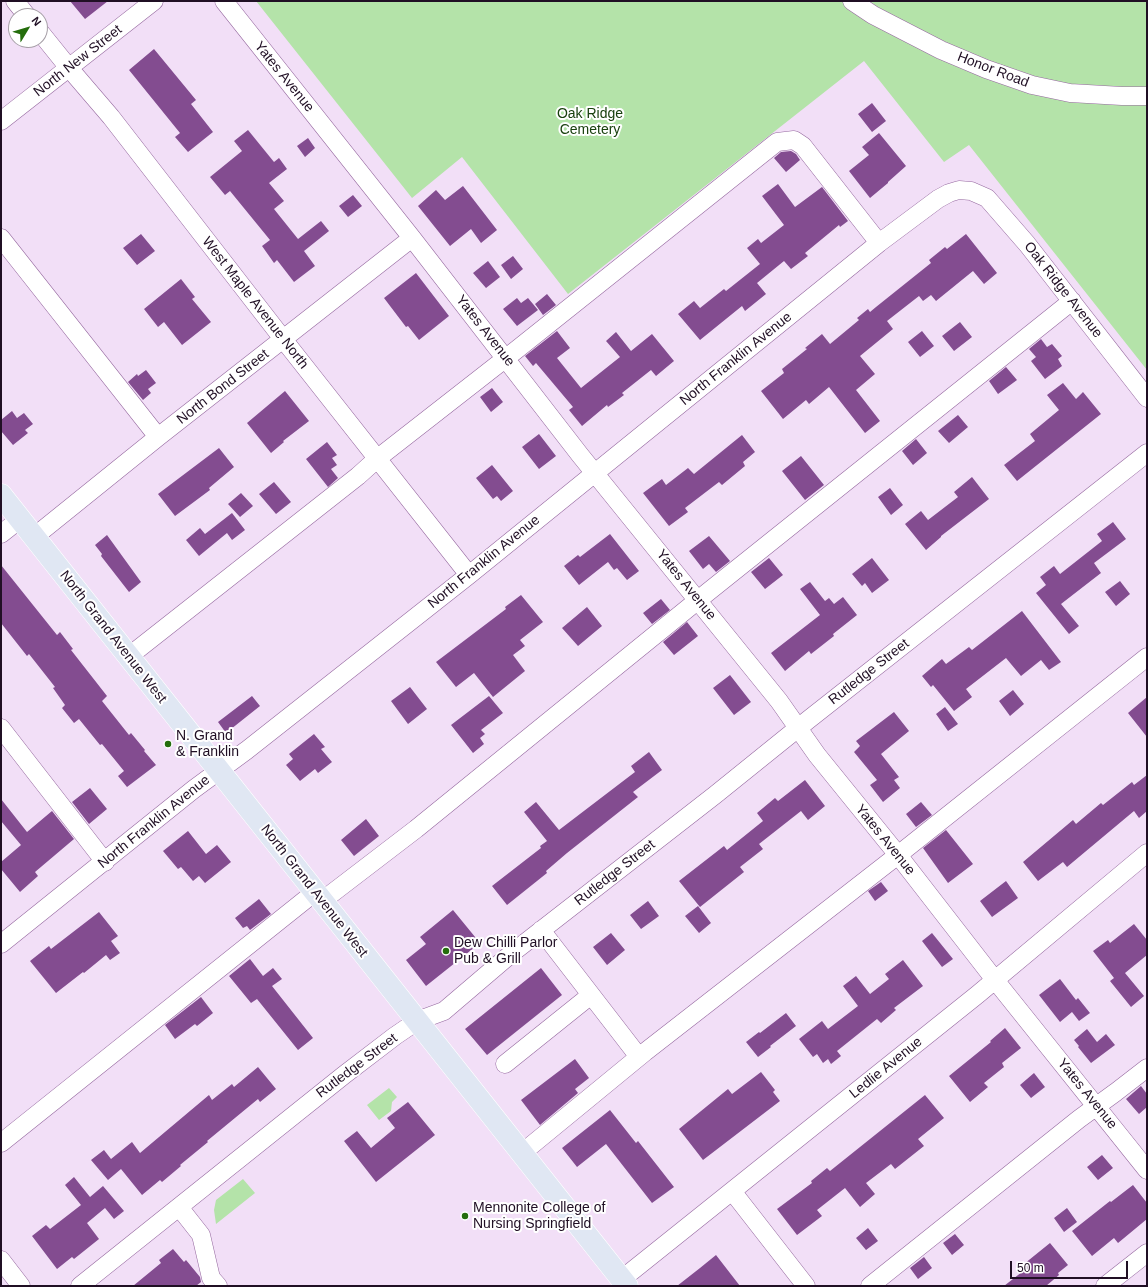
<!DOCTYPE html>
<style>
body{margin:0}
#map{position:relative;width:1148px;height:1287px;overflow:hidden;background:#f2dff7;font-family:Helvetica,sans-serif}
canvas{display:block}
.frame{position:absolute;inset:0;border:2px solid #200f24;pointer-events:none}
.north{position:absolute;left:8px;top:8px;width:40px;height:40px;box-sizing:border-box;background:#fff;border:1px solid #a69fa7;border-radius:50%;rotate:52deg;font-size:11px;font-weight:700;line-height:16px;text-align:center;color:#200f24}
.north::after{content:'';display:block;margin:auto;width:14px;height:18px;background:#246d0c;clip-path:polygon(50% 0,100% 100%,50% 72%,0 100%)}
.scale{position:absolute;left:1010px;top:1261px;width:118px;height:18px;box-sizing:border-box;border:2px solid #200f24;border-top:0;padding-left:5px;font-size:12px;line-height:14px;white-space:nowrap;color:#200f24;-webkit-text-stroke:3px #fff;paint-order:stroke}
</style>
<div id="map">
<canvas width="1148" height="1287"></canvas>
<div class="frame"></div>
<div class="north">N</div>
<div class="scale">50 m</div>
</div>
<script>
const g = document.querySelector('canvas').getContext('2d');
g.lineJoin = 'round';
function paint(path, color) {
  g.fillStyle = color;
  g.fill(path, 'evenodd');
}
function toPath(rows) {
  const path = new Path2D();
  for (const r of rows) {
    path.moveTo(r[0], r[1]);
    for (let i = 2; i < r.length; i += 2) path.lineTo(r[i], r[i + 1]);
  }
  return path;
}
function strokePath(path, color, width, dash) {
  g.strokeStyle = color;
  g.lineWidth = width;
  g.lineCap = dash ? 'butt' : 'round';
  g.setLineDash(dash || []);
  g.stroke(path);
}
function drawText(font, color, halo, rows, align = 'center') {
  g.font = font + ' Helvetica,sans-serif';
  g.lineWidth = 4;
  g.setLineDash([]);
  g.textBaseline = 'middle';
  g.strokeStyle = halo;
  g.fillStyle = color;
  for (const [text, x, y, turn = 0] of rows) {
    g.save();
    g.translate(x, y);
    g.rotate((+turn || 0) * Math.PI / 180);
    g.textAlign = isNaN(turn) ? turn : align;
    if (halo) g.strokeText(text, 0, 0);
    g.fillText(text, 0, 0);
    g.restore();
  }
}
const green = toPath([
 [256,1,1147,1,1147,370,969,145,944,162,864,61,568,294,462,157,412,198],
 [389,1088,397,1097,392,1102,391,1111,379,1120,367,1105],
 [243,1179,255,1193,216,1224,214,1210,216,1200]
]);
const building = toPath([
 [70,1,108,1,85,19],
 [154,49,196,100,191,104,213,132,188,152,175,137,180,133,129,70],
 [872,103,886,121,872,132,858,114],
 [248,130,274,162,279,158,287,169,269,183,284,201,274,209,298,239,321,221,329,231,304,251,315,266,294,282,277,260,274,263,262,246,270,240,230,191,225,195,210,177,242,151,234,141],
 [879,133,906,166,888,182,888,183,870,198,849,171,869,155,862,147],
 [308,138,315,148,305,157,297,146],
 [791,151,796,154,800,160,786,172,774,158,781,152],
 [778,184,795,207,822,187,848,221,840,227,839,225,805,253,808,256,791,269,784,261,757,283,766,294,745,311,742,306,700,340,678,314,694,301,700,308,724,289,726,291,760,264,747,248,758,239,761,243,784,225,762,196],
 [463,186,497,230,481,243,471,229,450,246,418,206,436,190,445,200],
 [353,195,362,206,348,217,339,206],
 [141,234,155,251,137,265,123,248],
 [966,234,997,273,984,284,973,271,936,301,931,295,923,301,919,296,887,321,893,329,860,356,875,374,856,390,880,421,865,433,829,387,809,404,806,400,783,419,761,391,784,373,782,369,807,349,805,348,822,334,830,344,859,320,857,318,868,309,870,312,876,307,931,263,929,260,945,247,947,249],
 [513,256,523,269,511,279,501,265],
 [488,261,500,277,486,288,473,273],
 [416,273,449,316,419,340,408,326,406,327,384,298],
 [181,279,195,297,192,299,211,322,182,345,164,322,158,327,144,309],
 [547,294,556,305,543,315,535,304],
 [517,298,521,303,528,298,538,310,517,326,503,309],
 [960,322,972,337,954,351,942,336],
 [557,331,570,348,557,358,581,388,620,357,606,341,616,332,631,351,652,334,674,361,656,376,651,370,622,393,624,395,608,407,607,405,582,426,569,410,573,407,536,363,533,366,525,356],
 [922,331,934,346,920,357,908,342],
 [1041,339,1047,347,1052,344,1062,356,1058,359,1062,366,1045,379,1031,361,1036,357,1029,349],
 [1006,367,1017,380,998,394,989,381],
 [146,370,156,383,148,389,151,393,143,400,128,382,137,374,138,376],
 [1063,383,1076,399,1083,392,1101,414,1017,481,1004,465,1035,441,1030,434,1059,410,1047,395],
 [492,388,503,402,491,412,480,397],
 [285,391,309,421,283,441,284,442,271,453,247,423],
 [12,411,17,418,24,413,33,424,25,430,28,433,13,445,1,431,1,420],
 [958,415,968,427,949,443,938,431],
 [539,434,556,456,539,469,522,447],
 [742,435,755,452,743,462,745,466,722,485,719,482,685,508,688,512,669,526,643,493,662,479,666,485,688,468,694,474],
 [916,439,927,453,913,465,902,451],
 [327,442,337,455,332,458,337,465,331,469,338,478,328,487,306,459],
 [219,448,234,467,209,488,210,490,175,516,158,494],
 [801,456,824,485,805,500,782,471],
 [492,465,513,491,501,501,497,496,493,499,476,478],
 [972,477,989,499,941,536,941,537,926,550,905,524,921,511,928,520,958,497,954,492],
 [274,482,291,502,276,514,259,494],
 [890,488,903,505,891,515,878,497],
 [241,493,253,506,240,517,228,504],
 [232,513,245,530,232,540,227,533,199,556,186,540,200,528,205,534],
 [1113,522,1126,539,1094,563,1101,573,1061,604,1079,626,1069,634,1036,593,1046,585,1040,577,1054,566,1060,574,1102,541,1097,534],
 [610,534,639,571,627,580,617,568,614,570,608,562,579,585,564,566,578,555,580,557],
 [107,535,141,582,129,592,101,556,102,554,95,545],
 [709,536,730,561,716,572,709,564,703,569,689,551],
 [769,558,783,575,765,589,751,572],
 [872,558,889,580,872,593,865,583,862,586,852,574],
 [1,565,57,635,60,632,73,649,71,650,107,696,102,701,129,735,131,733,145,750,144,751,156,765,127,787,118,776,124,771,102,744,100,745,79,719,74,723,62,708,65,705,53,688,55,687,29,654,27,656,1,623],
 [1120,581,1130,594,1116,606,1105,592],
 [810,582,825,601,829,598,834,604,843,597,857,615,833,634,834,636,811,654,809,651,785,671,771,653,820,615,800,589],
 [521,595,543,622,520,640,525,646,513,655,525,671,493,697,474,673,456,687,436,662,506,609,505,607],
 [661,599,670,610,652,624,643,613],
 [587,607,602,626,578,646,562,628],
 [1022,611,1061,662,1049,670,1041,660,1021,676,1006,658,966,689,972,697,954,711,933,685,931,687,922,676,942,659,946,664,969,647,972,650],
 [687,622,698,636,674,655,663,642],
 [730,675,751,702,734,715,713,688],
 [410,687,427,709,408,724,391,701],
 [1013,690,1024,704,1010,716,999,701],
 [252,696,260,706,226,733,218,722],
 [489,696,503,713,481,730,485,734,480,738,484,744,473,753,451,725],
 [1147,697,1147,737,1128,713],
 [945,707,958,724,948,731,936,714],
 [894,712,909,731,881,754,899,777,894,780,900,788,883,802,870,785,877,780,854,752,860,746,856,741],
 [314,734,325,747,321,749,332,762,318,773,315,769,300,781,286,765,293,759,289,754],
 [649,752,662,770,633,792,638,797,567,853,546,871,547,873,507,905,492,886,541,848,540,846,547,841,524,812,536,802,559,830,635,772,631,766],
 [1147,775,1147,811,1139,818,1134,811,1067,867,1063,862,1038,881,1023,862,1073,820,1076,824,1101,803,1103,805,1132,782,1134,785],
 [805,780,825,806,808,820,801,811,759,844,763,849,740,867,744,872,700,907,679,881,724,846,727,850,763,821,757,813,775,798,778,801],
 [90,788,107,809,89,824,72,802],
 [1,799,27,832,52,811,74,839,35,872,38,876,20,892,1,869,1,862,21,845,1,821],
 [921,802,932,815,916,827,906,814],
 [366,819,379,836,354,856,341,840],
 [946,830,973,864,948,883,923,848],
 [188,831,206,854,217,845,231,862,205,883,199,876,193,881,181,867,178,869,163,851],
 [1006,881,1018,898,992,917,980,901],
 [881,882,888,891,875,901,868,891],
 [259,899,271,914,250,930,247,926,243,928,235,918],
 [648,901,659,916,641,929,630,915],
 [698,906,711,923,699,933,685,916],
 [453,910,480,943,426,986,406,960,426,944,420,937],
 [99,912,118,936,111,941,120,953,110,960,106,955,84,973,83,972,56,993,30,961,49,946,51,949],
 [1134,924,1147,940,1147,955,1125,973,1144,996,1131,1007,1110,981,1114,978,1093,951,1108,940,1110,943],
 [611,933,625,950,607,965,593,947],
 [932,933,953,959,942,967,922,941],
 [250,959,263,976,273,968,282,979,272,986,313,1038,298,1050,257,999,251,1003,229,976],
 [903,960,923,986,894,1008,896,1010,881,1023,877,1019,837,1051,841,1056,831,1064,828,1059,823,1063,817,1054,813,1057,799,1039,822,1021,828,1029,858,1006,843,986,856,976,870,994,889,979,885,974],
 [541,968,562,995,487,1055,465,1029],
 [1060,979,1076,1000,1078,998,1090,1013,1079,1021,1072,1012,1060,1022,1039,995],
 [201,997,213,1013,197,1026,195,1024,175,1039,165,1025],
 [786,1013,796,1026,770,1046,771,1047,758,1057,746,1042,759,1032,760,1033],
 [1005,1028,1021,1048,1002,1063,1004,1067,984,1083,988,1087,970,1102,949,1076,991,1042,990,1041],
 [1087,1029,1097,1042,1106,1034,1115,1045,1091,1063,1078,1047,1079,1046,1074,1040],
 [575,1059,589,1078,575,1089,578,1093,540,1125,521,1100],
 [258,1067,276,1089,260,1102,258,1099,207,1141,208,1142,180,1165,181,1166,162,1182,160,1180,142,1195,121,1169,108,1180,91,1160,104,1150,111,1159,132,1142,140,1153,209,1095,212,1100,232,1084,234,1087],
 [761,1072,775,1090,773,1092,780,1101,703,1160,679,1129,728,1089,732,1094],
 [1034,1073,1045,1087,1031,1098,1020,1085],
 [1141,1086,1147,1094,1147,1107,1139,1114,1126,1099],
 [925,1095,944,1118,918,1139,924,1146,895,1169,891,1164,866,1183,875,1194,860,1207,845,1188,817,1210,822,1216,797,1235,777,1209,812,1183,811,1181,827,1168,830,1171],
 [408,1102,435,1135,376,1182,344,1141,357,1131,371,1148,395,1128,387,1118],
 [610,1110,636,1143,638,1141,674,1187,652,1203,606,1144,577,1167,562,1148],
 [1102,1155,1113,1168,1098,1180,1087,1167],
 [74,1177,90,1197,103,1186,124,1211,114,1219,105,1208,87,1223,99,1239,74,1259,72,1257,57,1269,32,1236,46,1225,50,1229,81,1205,65,1185],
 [1133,1185,1147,1203,1147,1219,1118,1243,1114,1238,1092,1256,1072,1231,1110,1201,1111,1202],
 [1067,1208,1077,1222,1064,1232,1054,1218],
 [868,1228,878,1241,866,1250,856,1238],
 [955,1234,964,1245,952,1255,943,1243],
 [1050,1243,1068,1265,1058,1273,1059,1275,1046,1286,1004,1286,1027,1268,1024,1264],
 [173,1249,184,1262,186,1260,200,1277,201,1282,196,1286,133,1286,161,1263,159,1260],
 [716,1255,740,1286,677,1286,700,1268],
 [924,1257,932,1268,918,1279,910,1268]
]);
const minor = toPath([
 [15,1,27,16],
 [224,1,412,238,580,455,779,701,817,755,898,855,995,980,1147,1170],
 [852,1,873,15,941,50,986,69,1032,85,1070,93,1122,96,1147,96],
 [40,32,69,68,111,117,283,339,469,575],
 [1,121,154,1],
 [1,238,158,437],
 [1,534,20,519],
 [34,537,158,437,412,238],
 [128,657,358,476,378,458,515,351,777,142,794,140,803,146,879,243],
 [1,728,105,862],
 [322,901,416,829,708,592,1072,301],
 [541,930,639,1057],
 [1,944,194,789,247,750,469,575,879,243,938,199,949,193,959,190,971,191,987,198,1027,244,1147,398],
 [505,1064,591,995],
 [1,1143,315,892],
 [522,1153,645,1052,898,855,1147,657],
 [732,1191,806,1286],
 [179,1207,201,1235,211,1278,218,1286],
 [1,1260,21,1286],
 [622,1279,977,995,1147,853],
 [80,1286,344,1075,395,1036,417,1021,444,1011,512,953,715,795,808,720,1147,453],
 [870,1286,1079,1119,1116,1092,1147,1068],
 [1105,1286,1147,1253]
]);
const major = toPath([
 [1,495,627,1286]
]);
const markers = [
 [168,744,4,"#246d0c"],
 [446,951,4,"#246d0c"],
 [465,1216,4,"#246d0c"]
];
const streetNames = [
 ["North New Street",78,61,-38],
 ["Honor Road",993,70,21],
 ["Yates Avenue",284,77,51],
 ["Oak Ridge Avenue",1063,290,52],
 ["West Maple Avenue North",255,303,52],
 ["Yates Avenue",485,331,52],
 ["North Franklin Avenue",736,359,-39],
 ["North Bond Street",223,387,-38],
 ["North Franklin Avenue",484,562,-39],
 ["Yates Avenue",686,585,51],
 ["North Grand Avenue West",113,637,52],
 ["Rutledge Street",869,672,-38],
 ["North Franklin Avenue",154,822,-39],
 ["Yates Avenue",885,840,51],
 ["Rutledge Street",615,873,-38],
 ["North Grand Avenue West",314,891,52],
 ["Rutledge Street",357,1066,-37],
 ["Ledlie Avenue",886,1068,-39],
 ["Yates Avenue",1087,1094,51]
];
const parkNames = [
 ["Oak Ridge",590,114],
 ["Cemetery",590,130]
];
const poiNames = [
 ["N. Grand",176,736],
 ["& Franklin",176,752],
 ["Dew Chilli Parlor",454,943],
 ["Pub & Grill",454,959],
 ["Mennonite College of",473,1208],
 ["Nursing Springfield",473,1224]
];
paint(green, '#b4e3a9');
paint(building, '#834c90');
strokePath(minor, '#95689f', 19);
strokePath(major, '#fff', 23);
strokePath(minor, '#fff', 18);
strokePath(major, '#e0e7f3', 22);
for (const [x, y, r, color] of markers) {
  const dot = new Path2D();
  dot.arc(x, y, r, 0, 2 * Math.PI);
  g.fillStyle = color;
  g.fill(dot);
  strokePath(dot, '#fff', 1.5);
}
drawText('14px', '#200f24', '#fff', streetNames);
drawText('14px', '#19400e', '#fff', parkNames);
drawText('14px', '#200f24', '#fff', poiNames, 'left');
</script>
